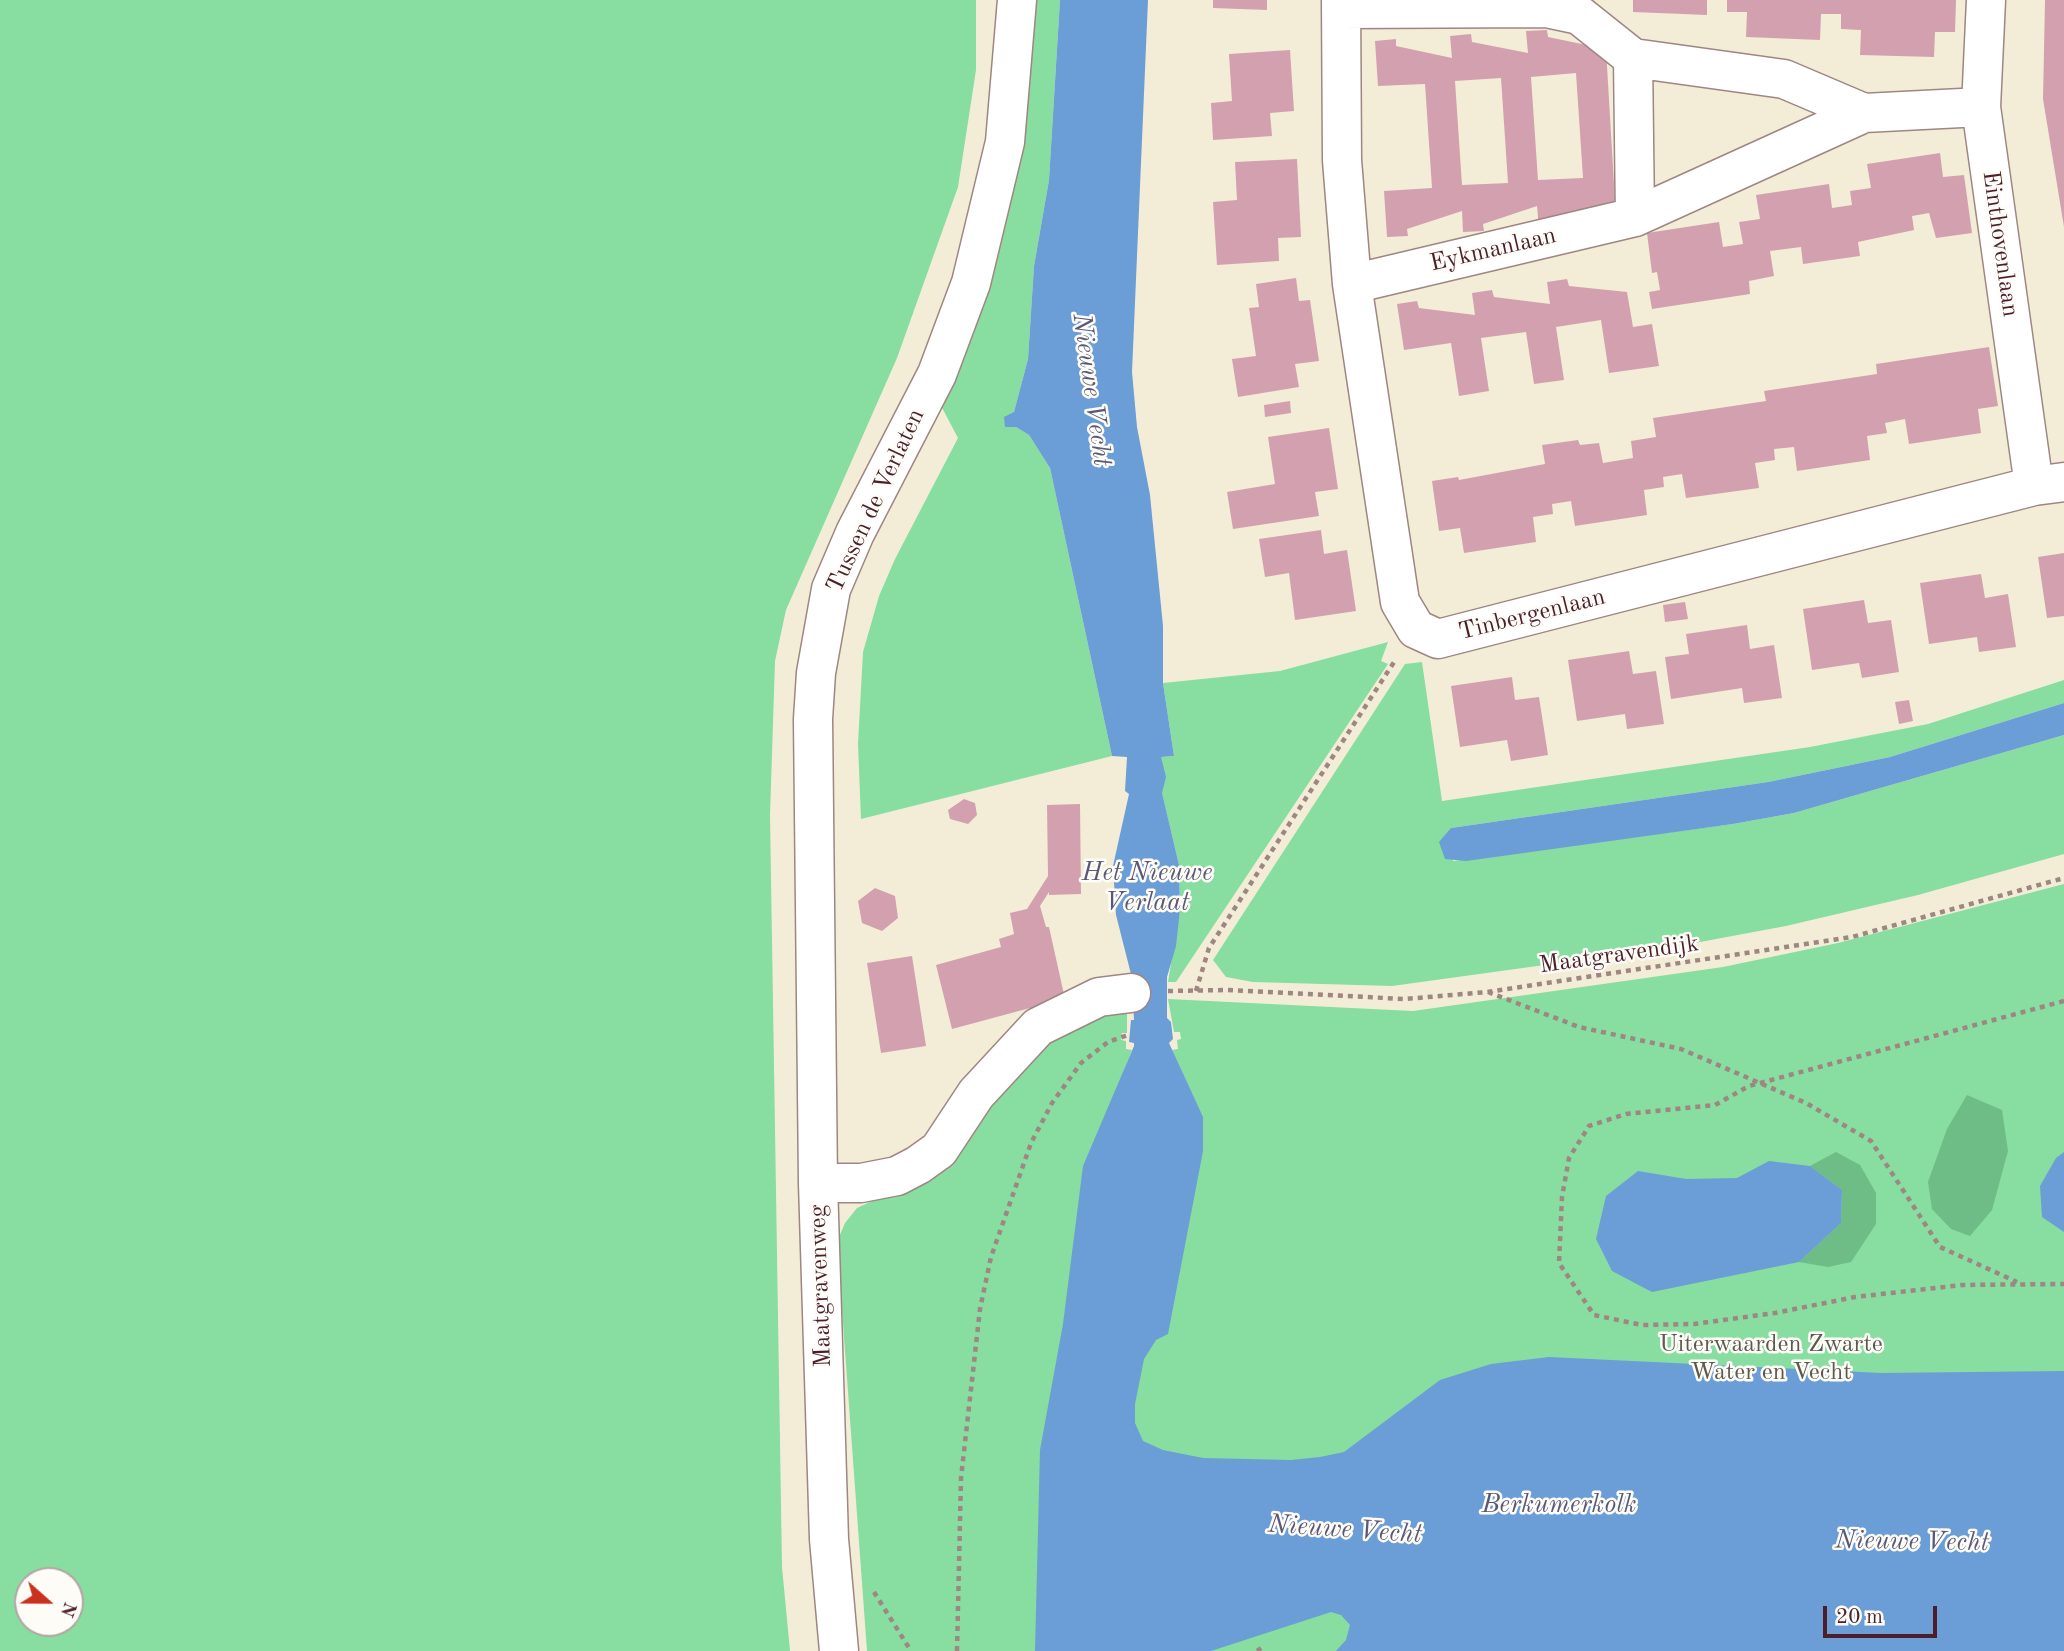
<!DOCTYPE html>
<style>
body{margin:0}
#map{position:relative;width:2064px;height:1651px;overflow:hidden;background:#f3edd8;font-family:"Old Standard TT",serif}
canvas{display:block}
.north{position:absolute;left:14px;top:1567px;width:70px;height:70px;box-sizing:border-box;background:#fdfcf7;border:2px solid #b5a4a5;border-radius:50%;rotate:111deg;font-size:19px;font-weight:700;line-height:28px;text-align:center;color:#4a1f2b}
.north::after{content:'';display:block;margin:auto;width:24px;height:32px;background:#c8321e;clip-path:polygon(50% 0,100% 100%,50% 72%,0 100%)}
.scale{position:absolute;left:1823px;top:1606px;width:114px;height:32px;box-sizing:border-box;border:4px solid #4a1f2b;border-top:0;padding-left:9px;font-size:21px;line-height:24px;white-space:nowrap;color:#4a1f2b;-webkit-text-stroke:5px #fdfcf7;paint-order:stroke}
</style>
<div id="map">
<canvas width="2064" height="1651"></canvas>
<div class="north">N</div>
<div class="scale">20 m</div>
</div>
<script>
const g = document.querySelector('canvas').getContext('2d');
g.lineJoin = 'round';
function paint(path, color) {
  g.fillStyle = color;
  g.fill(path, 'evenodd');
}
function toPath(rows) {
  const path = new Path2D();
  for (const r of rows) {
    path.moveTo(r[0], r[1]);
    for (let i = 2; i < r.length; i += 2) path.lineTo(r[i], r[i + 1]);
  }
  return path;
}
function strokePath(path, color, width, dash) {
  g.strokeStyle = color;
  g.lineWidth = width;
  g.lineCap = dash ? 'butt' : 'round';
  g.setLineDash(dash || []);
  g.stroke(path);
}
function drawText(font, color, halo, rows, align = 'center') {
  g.font = font + ' "Old Standard TT",serif';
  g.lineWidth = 5;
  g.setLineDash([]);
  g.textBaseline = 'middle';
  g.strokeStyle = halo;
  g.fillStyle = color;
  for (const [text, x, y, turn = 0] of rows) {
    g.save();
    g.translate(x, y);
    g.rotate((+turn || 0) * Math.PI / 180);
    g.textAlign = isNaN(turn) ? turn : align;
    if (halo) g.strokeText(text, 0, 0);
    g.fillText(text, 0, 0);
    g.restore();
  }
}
const green = toPath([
 [0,0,976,0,976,70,958,187,897,358,786,610,775,661,770,815,782,1567,790,1651,0,1651],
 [28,1581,70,1581,70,1623,28,1623],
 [1028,0,1060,0,1049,180,1034,266,1028,359,1014,412,1016,427,1029,435,1050,468,1112,756,861,819,858,744,863,652,879,596,895,559,958,438,939,402],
 [1388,642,1381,661,1388,664,1176,982,1168,982,1180,909,1179,865,1162,794,1161,757,1174,756,1163,683,1280,671],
 [1422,662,1442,801,1810,747,1928,724,2064,680,2064,703,1890,757,1768,782,1451,828,1453,861,1733,824,1794,813,2064,735,2064,854,1918,895,1786,926,1668,948,1392,986,1253,982,1226,977,1213,960,1405,664],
 [2064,884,2064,1651,867,1651,837,1242,845,1223,857,1208,924,1177,1027,1055,1068,1026,1127,1003,1127,1033,1122,1033,1121,1040,1126,1041,1126,1049,1132,1050,1110,1106,1196,1104,1172,1050,1178,1049,1177,1040,1181,1039,1180,1032,1174,1032,1168,999,1413,1011,1723,967,1838,943]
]);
const forest = toPath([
 [1967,1095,2002,1110,2008,1151,1992,1210,1970,1236,1951,1229,1932,1209,1928,1182,1947,1129],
 [1836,1152,1860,1165,1876,1193,1876,1224,1851,1262,1828,1267,1799,1262,1841,1223,1842,1190,1810,1166]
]);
const water = toPath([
 [1060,0,1148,0,1132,372,1137,427,1150,495,1163,626,1163,683,1174,756,1161,757,1166,777,1162,793,1179,865,1180,909,1176,946,1167,977,1167,1018,1171,1022,1173,1039,1169,1043,1203,1117,1203,1151,1168,1334,1156,1340,1144,1359,1135,1404,1135,1423,1143,1441,1163,1450,1203,1458,1291,1460,1320,1457,1344,1452,1440,1380,1491,1364,1549,1357,1881,1373,2064,1371,2064,1651,1336,1651,1346,1640,1350,1625,1341,1615,1331,1612,1211,1651,1035,1651,1040,1450,1063,1324,1083,1166,1134,1046,1134,1043,1129,1042,1131,1020,1134,1020,1132,978,1116,915,1113,866,1129,794,1125,791,1127,757,1112,756,1050,468,1029,435,1016,427,1005,427,1004,417,1014,412,1028,359,1034,266,1049,180],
 [2064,703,2064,735,1794,813,1733,824,1466,861,1445,859,1439,842,1451,828,1768,782,1890,757],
 [2064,1152,2064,1232,2042,1217,2040,1186,2056,1158],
 [1769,1161,1810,1166,1842,1190,1841,1223,1799,1262,1652,1292,1612,1271,1596,1239,1606,1196,1638,1171,1686,1179,1737,1178]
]);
const building = toPath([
 [1213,0,1267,0,1267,10,1213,8],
 [1633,0,1707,0,1707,15,1633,12],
 [1727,0,1956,0,1955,32,1935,32,1934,57,1860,55,1861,30,1841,29,1841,14,1821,14,1820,40,1746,37,1747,12,1727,12],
 [2045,0,2064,0,2064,227,2043,99],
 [1547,30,1548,37,1606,49,1615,201,1539,228,1537,206,1483,224,1484,231,1463,232,1462,211,1407,229,1408,236,1387,237,1384,191,1432,188,1425,84,1378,86,1375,41,1396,39,1396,46,1452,58,1450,36,1471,34,1472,42,1528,53,1526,31],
 [1576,73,1583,178,1538,180,1531,77],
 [1501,78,1508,183,1462,185,1455,81],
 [1290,50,1294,111,1270,113,1272,136,1213,140,1211,103,1232,101,1229,54],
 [1940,153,1943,177,1964,175,1972,233,1936,238,1929,213,1912,216,1914,230,1858,242,1860,256,1803,264,1801,247,1770,251,1774,276,1749,281,1750,294,1652,309,1649,292,1660,290,1657,272,1652,273,1647,233,1719,222,1723,247,1743,244,1739,222,1760,219,1756,195,1829,184,1832,208,1852,205,1850,191,1871,188,1867,164],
 [1297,159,1301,237,1278,238,1279,261,1217,265,1213,202,1237,200,1235,162],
 [1296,278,1299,301,1310,300,1319,361,1295,364,1299,387,1238,397,1232,359,1256,356,1249,308,1259,307,1256,284],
 [1567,279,1569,286,1627,292,1633,327,1652,324,1659,366,1609,373,1601,320,1556,327,1564,380,1534,384,1526,332,1481,338,1489,391,1459,396,1451,343,1404,350,1397,304,1417,301,1419,308,1475,315,1472,293,1492,290,1494,297,1550,304,1547,282],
 [1989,347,1998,406,1978,409,1981,433,1909,444,1905,419,1885,423,1887,433,1867,436,1870,460,1797,471,1794,447,1774,449,1775,460,1755,463,1759,488,1686,498,1682,474,1663,477,1664,487,1644,490,1647,515,1575,526,1571,501,1552,504,1553,514,1533,517,1536,542,1464,553,1460,528,1439,531,1432,481,1458,477,1459,480,1545,464,1542,445,1578,440,1580,445,1599,443,1603,463,1633,458,1631,441,1656,437,1653,418,1766,401,1764,391,1877,374,1876,364],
 [1290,401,1291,413,1265,417,1264,405],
 [1329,428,1338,489,1315,492,1319,516,1233,529,1227,492,1275,484,1268,437],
 [1321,530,1324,554,1347,550,1356,611,1295,620,1289,573,1265,577,1259,539],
 [2064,553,2064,616,2047,618,2038,557],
 [1981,574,1985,598,2008,594,2016,647,1979,652,1977,637,1929,644,1920,583],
 [1864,600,1868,623,1891,620,1899,672,1862,678,1859,663,1812,670,1803,609],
 [1685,602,1688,619,1665,622,1663,605],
 [1747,625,1750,649,1774,645,1782,698,1744,703,1742,688,1671,699,1665,657,1689,654,1686,634],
 [1629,651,1633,674,1656,671,1664,724,1627,729,1625,714,1577,721,1568,660],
 [1512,677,1515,700,1539,697,1548,755,1511,761,1507,740,1460,747,1451,686],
 [1909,700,1913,721,1899,724,1895,702],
 [964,799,975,803,977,815,968,824,950,819,948,810],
 [1080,804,1081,894,1049,895,1049,892,1040,906,1046,927,1049,927,1065,999,1031,1014,1030,1008,952,1029,936,965,1001,947,999,939,1014,934,1010,913,1027,909,1048,876,1047,805],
 [875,888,895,896,898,918,882,931,862,923,858,901],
 [912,956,926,1046,881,1053,867,963]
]);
const path = toPath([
 [1168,991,1227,990,1405,999,1487,992,1852,937,2064,878],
 [1196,991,1209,948,1396,659],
 [1488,992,1579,1027,1681,1049,1806,1103,1871,1141,1940,1247,2017,1282],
 [2064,1001,1749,1086,1715,1105,1626,1114,1589,1126,1569,1158,1562,1197,1559,1263,1594,1315,1642,1325,1694,1324,1775,1313,1855,1297,1962,1285,2064,1284],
 [874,1592,911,1651],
 [957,1651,961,1478,980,1309,991,1257,1031,1143,1052,1103,1081,1063,1108,1042,1128,1035],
 [1257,1651,1264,1646]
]);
const street = toPath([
 [1341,0,1342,160,1352,284,1400,602,1416,629,1438,639,2034,486,2064,482],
 [1986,0,1981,107,2034,486],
 [1341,9,1546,8,1579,15,1633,58,1784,79,1864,113],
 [1633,58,1635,217],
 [1352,284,1635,217,1864,113,1981,107],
 [818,1183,861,1183,897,1176,918,1165,939,1150,976,1094,1038,1027,1099,997,1131,993],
 [839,1651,829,1539,818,1183,813,719,816,673,831,589,855,533,937,374,971,283,1005,142,1017,0]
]);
const streetNames = [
 ["Einthovenlaan",2000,244,82],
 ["Eykmanlaan",1493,250,-13],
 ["Tussen de Verlaten",876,501,-65],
 ["Tinbergenlaan",1532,615,-14],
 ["Maatgravendijk",1619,955,-8],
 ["Maatgravenweg",821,1286,-92]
];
const parkNames = [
 ["Uiterwaarden Zwarte",1771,1345],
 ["Water en Vecht",1771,1373]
];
const waterNames = [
 ["Nieuwe Vecht",1091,390,82],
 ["Het Nieuwe",1147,873],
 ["Verlaat",1147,903],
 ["Berkumerkolk",1559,1505],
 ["Nieuwe Vecht",1345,1530,4],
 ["Nieuwe Vecht",1912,1542,1]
];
paint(green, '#88dda0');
paint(forest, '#6ebc86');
paint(water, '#6b9dd6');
paint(building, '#d3a0af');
strokePath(street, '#9e8682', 41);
strokePath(path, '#9e8682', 4.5, [5, 5]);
strokePath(street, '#fff', 38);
drawText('24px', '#4a1f2b', '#fdfcf7', streetNames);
drawText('24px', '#5d584e', '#fdfcf7', parkNames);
drawText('italic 26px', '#595878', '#fdfcf7', waterNames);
</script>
